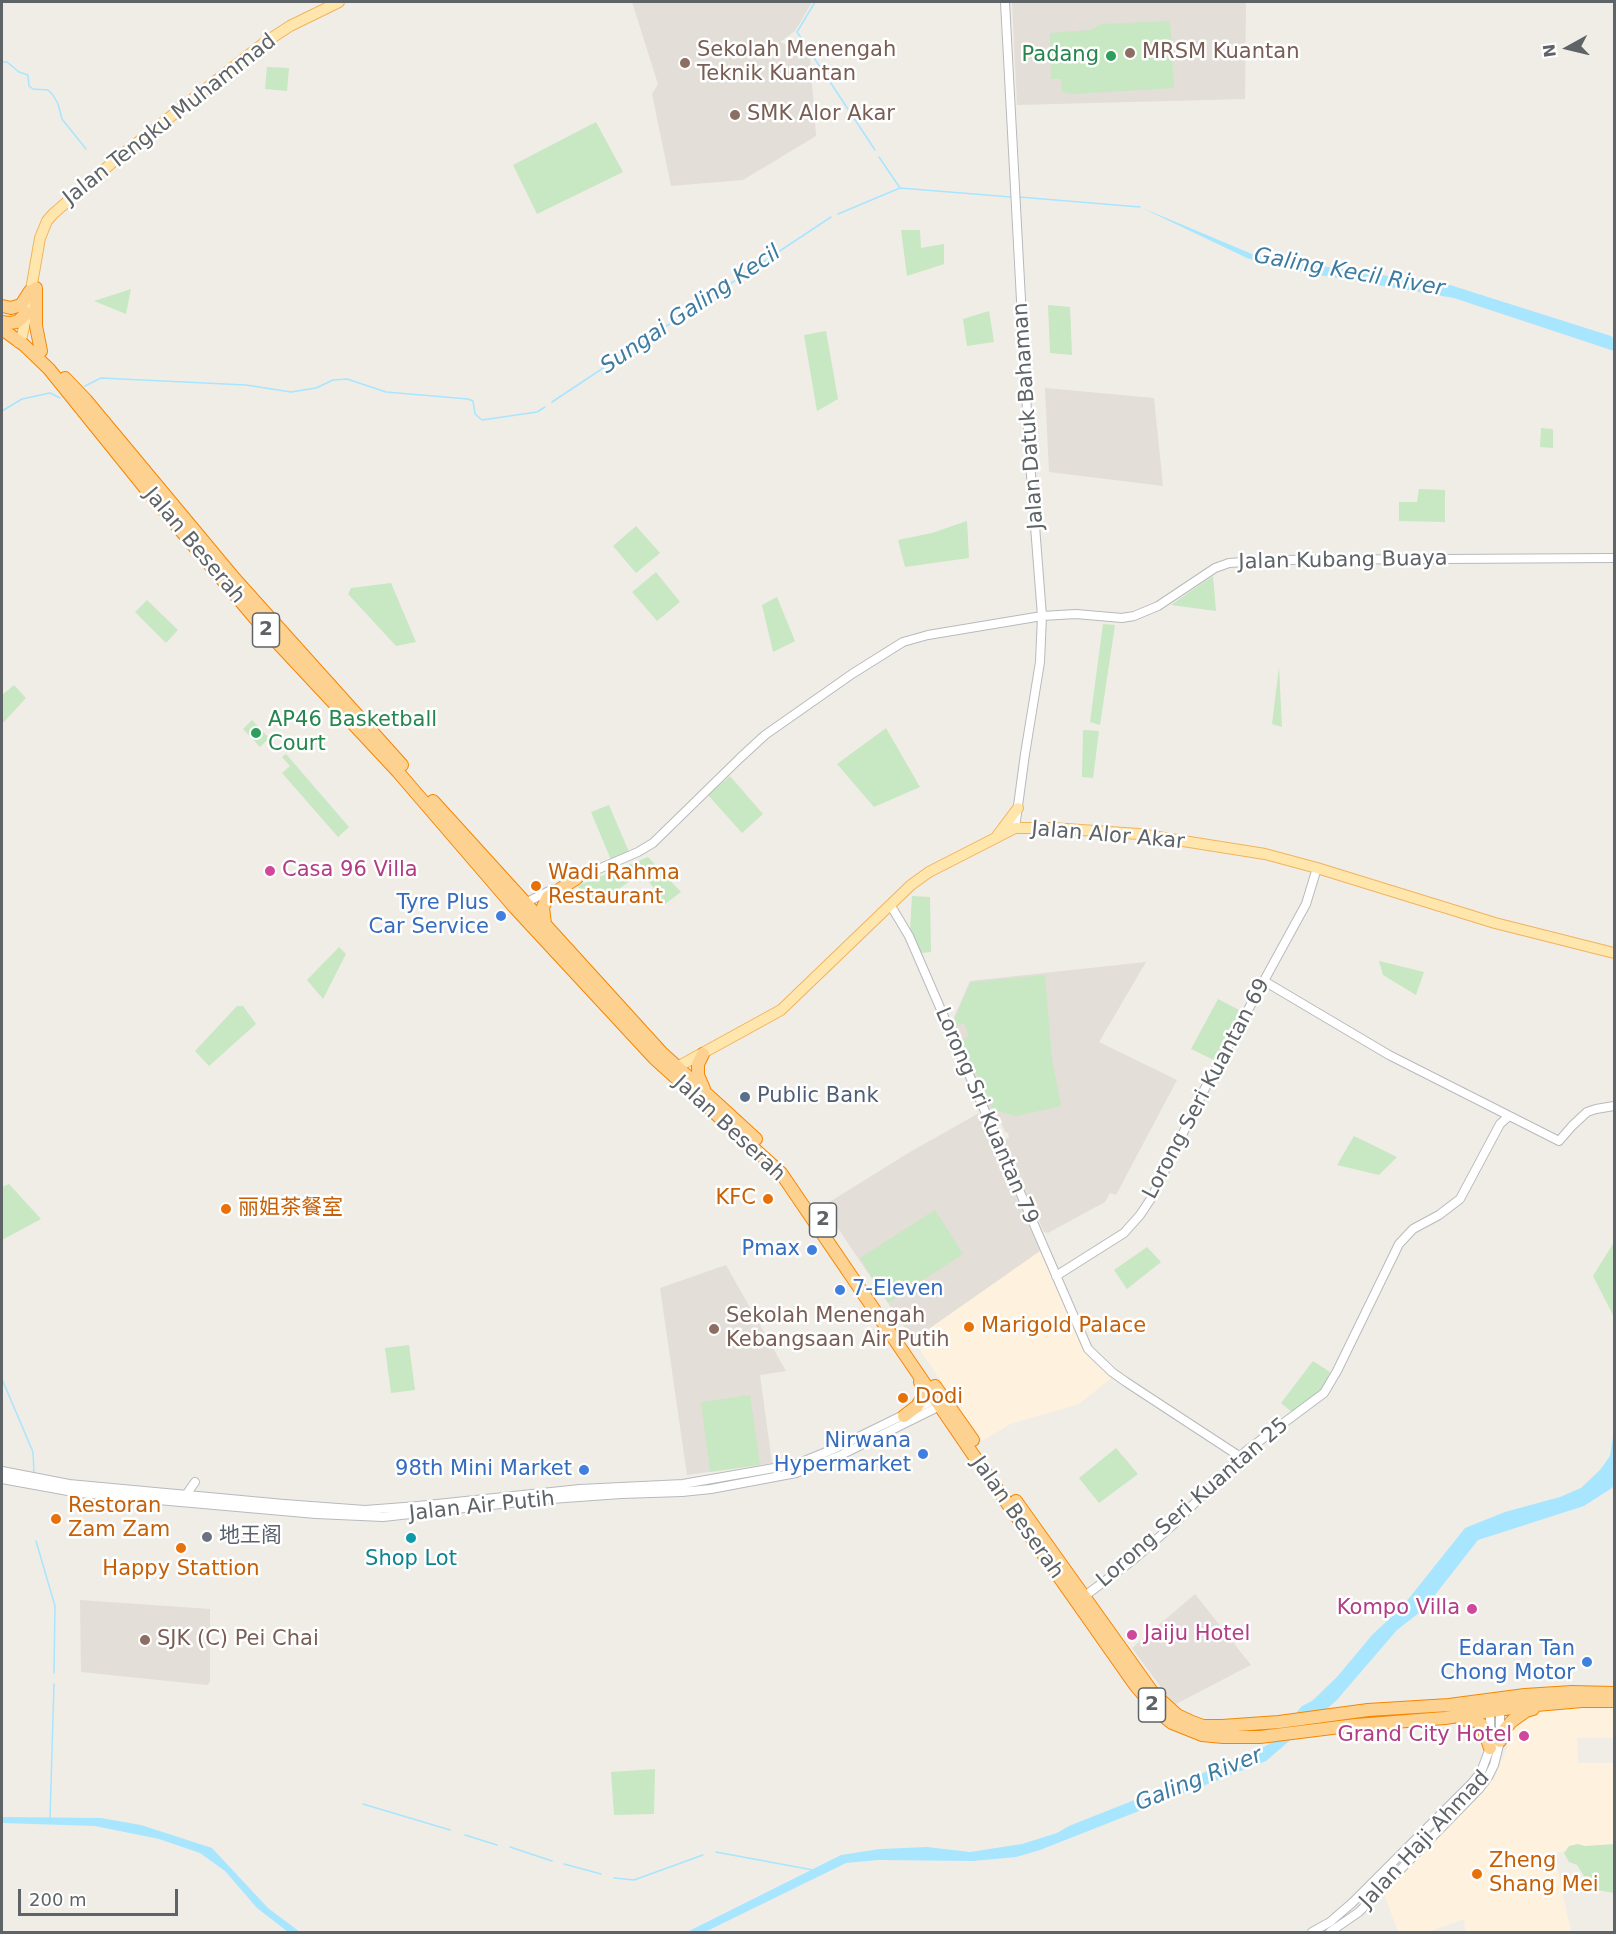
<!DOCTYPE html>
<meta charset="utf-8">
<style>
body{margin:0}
#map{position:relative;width:1616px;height:1934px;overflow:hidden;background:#f0ede6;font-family:"DejaVu Sans",sans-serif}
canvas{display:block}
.frame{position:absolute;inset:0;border:3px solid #5e6367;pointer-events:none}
.north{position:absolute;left:1538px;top:18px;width:60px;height:60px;-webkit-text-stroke:4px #fff;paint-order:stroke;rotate:262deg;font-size:16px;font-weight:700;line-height:24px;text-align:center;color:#5e6367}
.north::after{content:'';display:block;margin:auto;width:21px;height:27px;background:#5e6367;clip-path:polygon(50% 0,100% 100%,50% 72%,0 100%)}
.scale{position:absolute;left:18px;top:1889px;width:160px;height:27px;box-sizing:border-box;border:3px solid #5e6367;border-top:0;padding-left:8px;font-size:18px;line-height:21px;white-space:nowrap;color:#5e6367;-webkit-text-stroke:4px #fff;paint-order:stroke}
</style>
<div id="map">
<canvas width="1616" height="1934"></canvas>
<div class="frame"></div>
<div class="north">N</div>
<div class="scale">200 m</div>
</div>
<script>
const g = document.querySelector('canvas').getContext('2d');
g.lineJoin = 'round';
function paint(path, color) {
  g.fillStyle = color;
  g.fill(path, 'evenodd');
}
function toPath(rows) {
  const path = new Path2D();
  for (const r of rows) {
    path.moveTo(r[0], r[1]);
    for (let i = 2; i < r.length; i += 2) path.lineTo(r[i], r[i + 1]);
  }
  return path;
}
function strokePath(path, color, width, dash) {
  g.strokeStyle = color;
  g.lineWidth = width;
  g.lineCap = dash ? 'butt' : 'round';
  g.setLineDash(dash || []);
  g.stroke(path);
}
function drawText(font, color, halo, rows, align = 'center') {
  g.font = font + ' "DejaVu Sans","Noto Sans SC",sans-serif';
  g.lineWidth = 5;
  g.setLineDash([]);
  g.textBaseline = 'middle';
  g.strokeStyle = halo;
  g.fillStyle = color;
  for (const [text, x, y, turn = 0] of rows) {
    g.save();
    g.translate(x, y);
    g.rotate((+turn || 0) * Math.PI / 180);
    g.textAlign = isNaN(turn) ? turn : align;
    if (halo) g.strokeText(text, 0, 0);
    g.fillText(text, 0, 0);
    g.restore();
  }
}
const commercial = toPath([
 [1040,1251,1088,1357,1111,1378,1079,1404,1010,1424,982,1441,913,1340],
 [1582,1701,1614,1702,1614,1738,1577,1738,1578,1763,1614,1763,1614,1844,1554,1853,1571,1932,1465,1932,1464,1919,1429,1932,1398,1932,1384,1893,1485,1790,1495,1777,1507,1748,1510,1729,1530,1713]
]);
const education = toPath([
 [632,2,812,2,795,31,780,42,810,56,816,136,743,180,671,186,652,94,658,84],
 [1012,2,1246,2,1245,99,1017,105],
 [1045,388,1154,398,1163,486,1049,472],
 [1146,962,1099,1042,1177,1080,1116,1195,1110,1193,1105,1202,1048,1233,1044,1232,1002,1140,1009,1138,1008,1133,1005,1132,1001,1123,992,1120,951,1024,970,981],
 [979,1113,1040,1251,913,1340,823,1206,910,1152],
 [726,1265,786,1371,760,1375,772,1463,687,1475,660,1288],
 [1195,1594,1251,1665,1174,1705,1132,1648],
 [80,1600,210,1609,210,1682,207,1685,81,1672]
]);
const green = toPath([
 [1170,21,1174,88,1072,94,1062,92,1061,79,1051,79,1050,33,1092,30,1101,24],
 [267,67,289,68,287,91,265,89],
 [596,122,623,172,537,214,513,165],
 [901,230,920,230,921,248,944,244,944,264,907,276],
 [131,289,126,314,94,301],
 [1048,305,1070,307,1072,355,1050,353],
 [989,311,994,342,967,346,963,319],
 [826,331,838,399,817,411,804,335],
 [1541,428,1553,429,1553,448,1540,447],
 [1419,489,1445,490,1445,522,1399,521,1399,502,1417,502],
 [967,521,969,558,905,567,898,540,932,533],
 [636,526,660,553,636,573,613,546],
 [656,572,680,602,657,621,632,592],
 [1213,576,1216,611,1171,605,1188,593],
 [391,583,416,642,396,646,348,594,351,588],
 [777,597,795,641,773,652,762,605],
 [147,600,178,630,166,643,135,612],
 [1103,624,1115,625,1100,725,1090,722],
 [1279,667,1282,727,1272,724],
 [14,685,26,698,2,724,2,695],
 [252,720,269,738,260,747,243,729],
 [886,728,920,787,874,807,837,764],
 [1083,730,1099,731,1093,778,1082,777],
 [286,754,349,827,338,837,282,773,290,766,282,757],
 [730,776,763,814,742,833,708,795],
 [609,805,629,852,611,860,591,812],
 [648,857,681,892,665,904,642,872,597,905,577,886],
 [912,896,930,897,931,952,921,953,910,931],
 [339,947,346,954,323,999,307,980],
 [1379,961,1424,972,1416,995,1383,975],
 [1045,975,1052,1059,1061,1106,1016,1116,993,1110,961,1040,969,1036,964,1023,955,1026,953,1022,971,982],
 [1218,999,1243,1012,1216,1061,1191,1049],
 [237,1006,243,1006,256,1024,209,1066,195,1051],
 [1354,1136,1397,1157,1379,1175,1337,1165],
 [9,1184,41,1219,2,1240,2,1187],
 [935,1210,963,1254,888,1303,860,1258],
 [1614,1242,1614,1317,1593,1276],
 [1147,1247,1161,1262,1127,1289,1114,1270],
 [409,1345,415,1390,391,1393,385,1348],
 [1313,1361,1330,1372,1320,1394,1293,1413,1281,1403],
 [750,1395,760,1465,710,1472,701,1402],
 [1116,1448,1138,1474,1099,1503,1079,1478],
 [655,1769,654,1814,614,1815,611,1772],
 [1578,1844,1585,1846,1614,1844,1614,1893,1597,1890,1586,1879,1577,1865,1569,1862,1564,1853,1569,1846]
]);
const water = toPath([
 [1140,207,1252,254,1273,259,1450,285,1611,336,1614,339,1614,351,1454,298,1272,267,1247,258],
 [1614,1430,1614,1484,1612,1488,1584,1506,1478,1540,1424,1609,1397,1630,1336,1701,1266,1761,1040,1850,1016,1857,973,1861,878,1860,846,1863,705,1932,687,1932,841,1855,880,1849,927,1847,970,1852,1022,1844,1057,1833,1069,1826,1253,1753,1269,1744,1302,1706,1312,1701,1337,1677,1372,1635,1402,1607,1465,1528,1505,1512,1560,1497,1581,1488,1600,1470,1610,1456],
 [2,1817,101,1818,141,1825,212,1848,268,1908,300,1932,288,1932,257,1908,225,1871,200,1853,159,1839,95,1826,2,1823]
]);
const stream = toPath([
 [815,2,797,32,875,150],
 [2,62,7,62,19,72,28,75,29,86,33,89,48,90,53,95,58,104,62,119,86,149],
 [879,157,900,188],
 [1019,197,1140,207],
 [838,214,900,188,1011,197],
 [85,386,101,378,246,385,291,392,316,388,333,380,347,379,386,392,468,399,473,401,475,414,482,420,537,412,545,407],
 [552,402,831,217],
 [2,411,22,399,50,393,60,398],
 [2,1379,33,1452,34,1473],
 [36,1541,55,1606,54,1673],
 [363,1804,450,1830],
 [50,1818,54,1684],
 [465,1835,497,1845],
 [510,1847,552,1861],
 [716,1852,813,1870],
 [564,1864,601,1874],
 [614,1878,634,1880,703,1855]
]);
const minor = toPath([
 [1005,2,1029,449,1042,616,1040,662,1025,754,1015,828],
 [573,880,638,852,653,843,740,758,765,735,852,674,903,642,928,635,1042,616,1076,614,1122,618,1134,616,1158,606,1215,568,1229,563,1272,560,1614,558],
 [521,905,553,889],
 [891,906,909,936,1088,1349,1112,1372,1126,1382,1239,1456],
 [1264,981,1389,1055,1559,1141,1572,1126,1587,1112,1596,1109,1614,1106],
 [1056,1276,1124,1233,1140,1215,1152,1197,1203,1092,1306,904,1317,868],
 [2,1471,69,1484,284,1504,365,1510,418,1506,580,1489,683,1484,797,1464,836,1448,938,1398],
 [2,1479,79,1493,316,1514,383,1517,537,1500,621,1494,682,1492,711,1489,796,1473,839,1456,944,1404],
 [186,1495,195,1482],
 [1082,1598,1133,1560,1175,1523,1246,1451,1324,1393,1337,1371,1399,1244,1413,1229,1439,1215,1460,1199,1500,1124,1509,1116],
 [1312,1932,1330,1922,1352,1903,1472,1783,1481,1772,1490,1748,1490,1708],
 [1330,1932,1359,1912,1479,1789,1488,1777,1494,1765,1500,1741,1500,1704]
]);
const major = toPath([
 [18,342,22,336,27,313,40,238,47,221,53,214,113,162,264,43,290,26,339,2],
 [997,836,1018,808],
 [670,1071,781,1010,911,885,929,872,1015,828,1052,828,1139,834,1265,854,1317,868,1495,923,1614,953]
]);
const highway = toPath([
 [36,288,36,326,41,351],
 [2,306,11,308,21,305,30,291],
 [2,322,9,323,17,322,27,313],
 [2,329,24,345,49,369,145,488,258,622,398,772,515,908,654,1058,781,1173,974,1456,1135,1685,1158,1712,1172,1723,1202,1735,1223,1737,1260,1737,1356,1725,1445,1718,1525,1706,1582,1701,1614,1701],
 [65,378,86,400,235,579,402,765],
 [433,801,662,1053,756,1139],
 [545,924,543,907,548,897,577,878],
 [703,1054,698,1064,698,1075,704,1089],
 [935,1386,973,1440],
 [904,1416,917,1406,923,1397,924,1390,920,1382],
 [1016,1501,1153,1693,1177,1715,1192,1722,1203,1726,1222,1726,1279,1722,1368,1710,1449,1705,1525,1695,1572,1692,1614,1693],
 [1461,1719,1476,1721,1482,1725,1490,1748],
 [1500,1741,1505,1729,1512,1721,1526,1711,1533,1709]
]);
const markers = [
 [1130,53,6,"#8d6e63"],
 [1111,56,6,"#2e9e5b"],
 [685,63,6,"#8d6e63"],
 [735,115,6,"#8d6e63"],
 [256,733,6,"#2e9e5b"],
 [270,871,6,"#d1479c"],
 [536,886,6,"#e8710a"],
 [501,916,6,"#3f7fe0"],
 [745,1097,6,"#5c6f8a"],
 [768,1199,6,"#e8710a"],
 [226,1209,6,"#e8710a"],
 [812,1250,6,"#3f7fe0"],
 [840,1290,6,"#3f7fe0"],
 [969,1327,6,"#e8710a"],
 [714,1329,6,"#8d6e63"],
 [903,1398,6,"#e8710a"],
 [923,1454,6,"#3f7fe0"],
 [584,1470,6,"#3f7fe0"],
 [56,1519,6,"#e8710a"],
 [207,1537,6,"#6b7280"],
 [411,1538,6,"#0f9aa8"],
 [181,1548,6,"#e8710a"],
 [1472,1609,6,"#d1479c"],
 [1132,1635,6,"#d1479c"],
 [145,1640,6,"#8d6e63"],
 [1587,1662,6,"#3f7fe0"],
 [1524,1736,6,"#d1479c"],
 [1477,1874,6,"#e8710a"]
];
const shields = [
 [266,630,27],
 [823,1220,27],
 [1152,1705,27]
];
const shieldNames = [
 ["2",266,630],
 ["2",823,1220],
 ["2",1152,1705]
];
const educationNames = [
 ["Sekolah Menengah",697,51],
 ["Teknik Kuantan",697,75],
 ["MRSM Kuantan",1142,53],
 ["SMK Alor Akar",747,115],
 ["Sekolah Menengah",726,1317],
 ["Kebangsaan Air Putih",726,1341],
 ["SJK (C) Pei Chai",157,1640]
];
const leisureNames = [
 ["Padang",1099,56],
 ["AP46 Basketball",268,721,"left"],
 ["Court",268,745,"left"]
];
const streetNames = [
 ["Jalan Tengku Muhammad",170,120,-38],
 ["Jalan Datuk Bahaman",1029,416,-94],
 ["Jalan Beserah",194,546,50],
 ["Jalan Kubang Buaya",1343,561,-1],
 ["Jalan Alor Akar",1108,836,5],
 ["Lorong Seri Kuantan 69",1207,1089,-62],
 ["Lorong Sri Kuantan 79",986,1116,67],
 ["Jalan Beserah",729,1129,43],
 ["Lorong Seri Kuantan 25",1193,1503,-41],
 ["Jalan Air Putih",482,1507,-6],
 ["Jalan Beserah",1017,1518,55],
 ["Jalan Haji Ahmad",1425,1840,-47]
];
const hotelNames = [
 ["Casa 96 Villa",282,871],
 ["Kompo Villa",1460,1609,"right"],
 ["Jaiju Hotel",1144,1635],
 ["Grand City Hotel",1512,1736,"right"]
];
const foodNames = [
 ["Wadi Rahma",548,874],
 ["Restaurant",548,898],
 ["KFC",756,1199,"right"],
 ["丽姐茶餐室",238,1209],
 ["Marigold Palace",981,1327],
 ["Dodi",915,1398],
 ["Restoran",68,1507],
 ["Zam Zam",68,1531],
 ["Happy Stattion",181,1570,"center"],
 ["Zheng",1489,1862],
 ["Shang Mei",1489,1886]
];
const shopNames = [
 ["Tyre Plus",489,904],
 ["Car Service",489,928],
 ["Pmax",800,1250],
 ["7-Eleven",852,1290,"left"],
 ["Nirwana",911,1442],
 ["Hypermarket",911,1466],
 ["98th Mini Market",572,1470],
 ["Edaran Tan",1575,1650],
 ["Chong Motor",1575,1674]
];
const serviceNames = [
 ["Public Bank",757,1097]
];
const worshipNames = [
 ["地王阁",219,1537]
];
const cultureNames = [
 ["Shop Lot",411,1560]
];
const waterNames = [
 ["Galing Kecil River",1349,273,10],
 ["Sungai Galing Kecil",691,310,-34],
 ["Galing River",1199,1780,-22]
];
paint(commercial, '#fef2de');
paint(education, '#e3ded7');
paint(green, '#c8e7c3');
paint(water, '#a8e5ff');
strokePath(stream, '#a8e5ff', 1.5);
strokePath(minor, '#b7babd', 10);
strokePath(major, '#f2b35e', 12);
strokePath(highway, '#f68600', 14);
strokePath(minor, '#fff', 8);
strokePath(major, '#ffe6ad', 10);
strokePath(highway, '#fdd291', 12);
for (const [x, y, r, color] of markers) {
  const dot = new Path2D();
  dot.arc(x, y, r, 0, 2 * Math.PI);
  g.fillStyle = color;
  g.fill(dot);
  strokePath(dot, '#fff', 2);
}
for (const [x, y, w] of shields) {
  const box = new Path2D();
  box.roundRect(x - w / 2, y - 17, w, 34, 4.5);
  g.fillStyle = '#fff';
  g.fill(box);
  strokePath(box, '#5e6367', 1.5);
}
drawText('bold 20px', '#5e6367', null, shieldNames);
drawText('21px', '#785e54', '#fff', educationNames, 'left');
drawText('21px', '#27864d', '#fff', leisureNames, 'right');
drawText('21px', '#5e6367', '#fff', streetNames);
drawText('21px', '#b23c85', '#fff', hotelNames, 'left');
drawText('21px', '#c56008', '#fff', foodNames, 'left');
drawText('21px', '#366cbe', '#fff', shopNames, 'right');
drawText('21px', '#4e5e75', '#fff', serviceNames, 'left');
drawText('21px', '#5b616d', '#fff', worshipNames, 'left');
drawText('21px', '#0d838f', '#fff', cultureNames);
drawText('italic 22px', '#3d7ba0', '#fff', waterNames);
</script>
